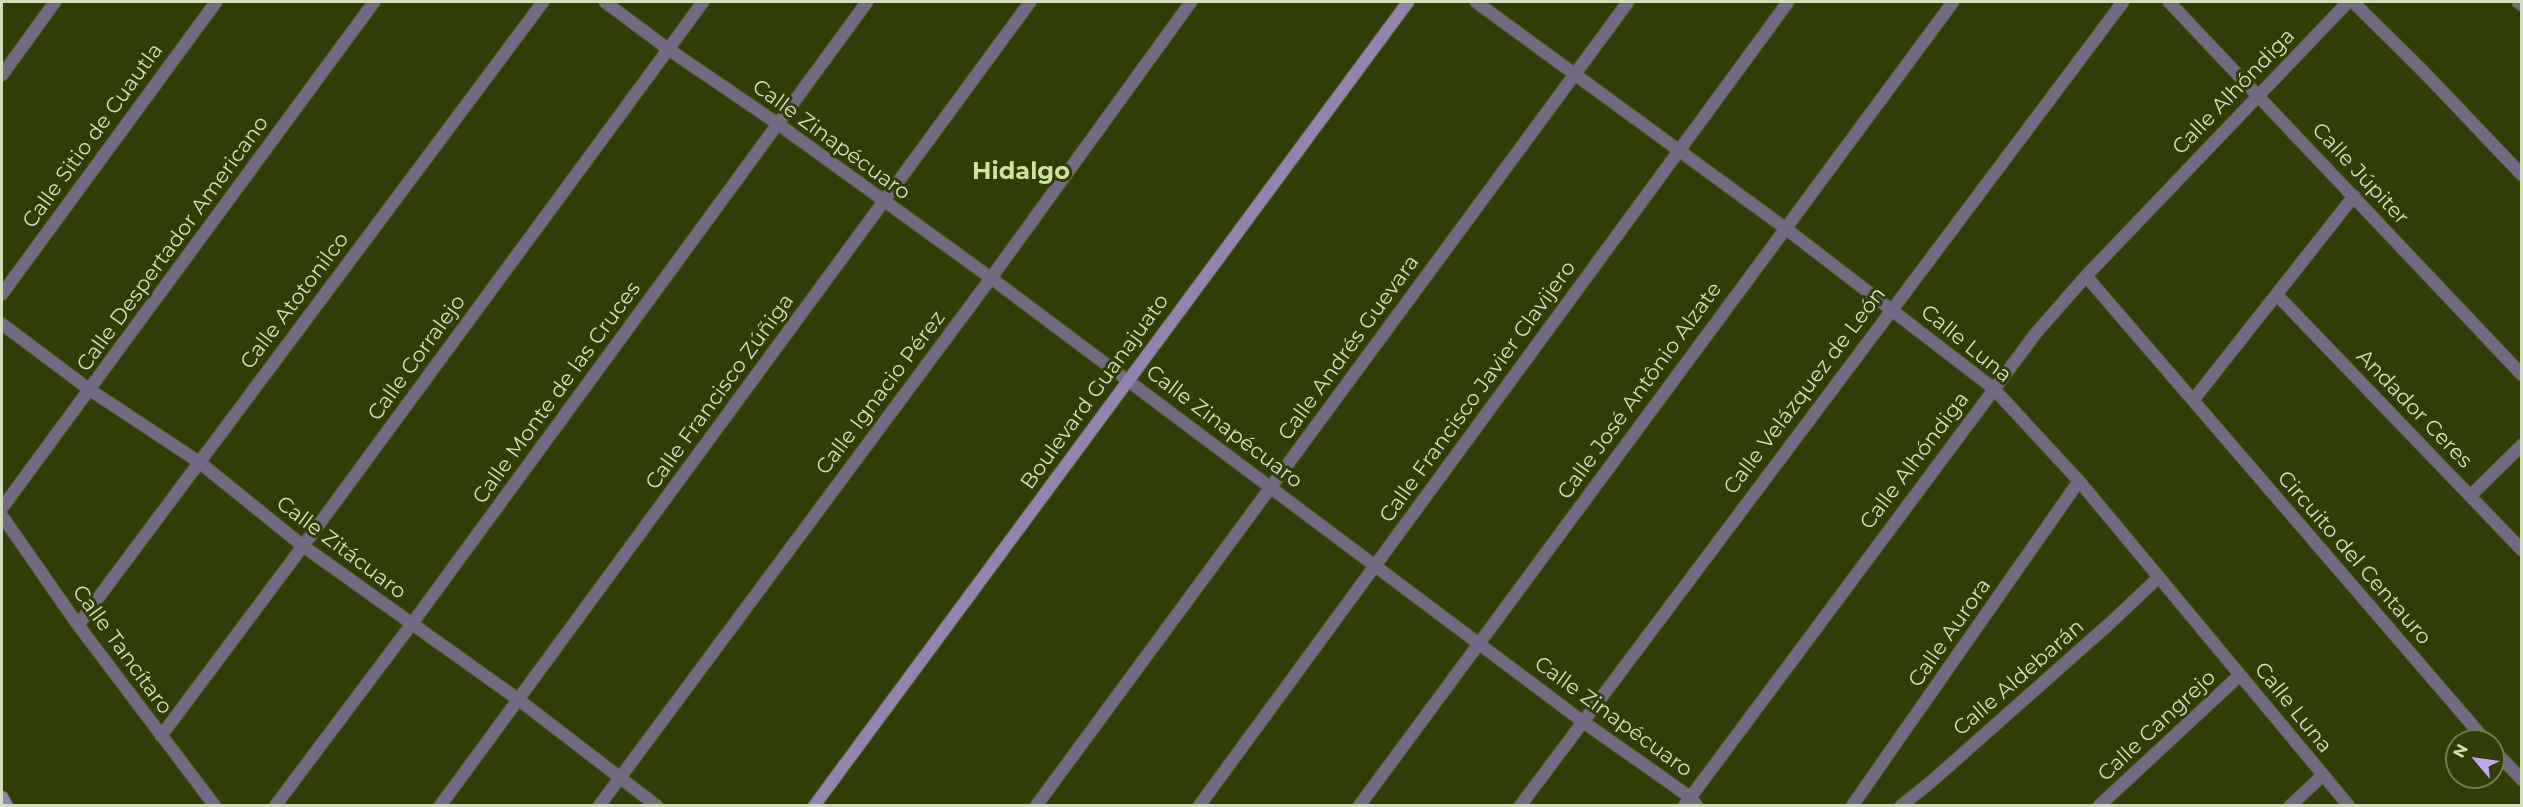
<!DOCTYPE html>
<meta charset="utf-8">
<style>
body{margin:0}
#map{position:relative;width:2523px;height:807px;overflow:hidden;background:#313d06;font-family:Montserrat,sans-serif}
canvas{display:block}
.frame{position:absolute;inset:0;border:3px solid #d3debc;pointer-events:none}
.north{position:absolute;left:2445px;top:729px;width:60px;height:60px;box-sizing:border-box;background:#313d06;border:2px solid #727d4f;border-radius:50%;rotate:299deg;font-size:16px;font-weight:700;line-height:24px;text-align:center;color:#d3debc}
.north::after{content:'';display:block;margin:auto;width:21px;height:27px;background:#c4a7f1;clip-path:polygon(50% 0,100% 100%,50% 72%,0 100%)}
</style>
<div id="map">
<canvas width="2523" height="807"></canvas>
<div class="frame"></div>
<div class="north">N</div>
</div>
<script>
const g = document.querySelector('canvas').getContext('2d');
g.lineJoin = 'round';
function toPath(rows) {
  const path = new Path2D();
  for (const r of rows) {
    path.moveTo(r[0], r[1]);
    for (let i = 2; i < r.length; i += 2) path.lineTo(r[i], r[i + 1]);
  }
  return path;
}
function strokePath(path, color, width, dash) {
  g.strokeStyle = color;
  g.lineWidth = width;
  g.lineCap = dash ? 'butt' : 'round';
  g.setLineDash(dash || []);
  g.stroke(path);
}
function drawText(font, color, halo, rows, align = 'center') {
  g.font = font + ' Montserrat,sans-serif';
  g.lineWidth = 6;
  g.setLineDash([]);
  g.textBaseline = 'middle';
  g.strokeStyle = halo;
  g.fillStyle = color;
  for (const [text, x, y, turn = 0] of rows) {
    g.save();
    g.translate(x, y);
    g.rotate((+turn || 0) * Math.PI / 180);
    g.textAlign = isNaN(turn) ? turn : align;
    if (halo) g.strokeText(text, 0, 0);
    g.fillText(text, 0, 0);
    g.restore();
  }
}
const street = toPath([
 [605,2,668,49,778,124,991,278,1582,721,1690,797,1697,806],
 [1476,2,1785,228,1993,388,2079,481,2349,806],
 [2169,2,2522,375],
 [2353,2,2422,70,2522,175],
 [2518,2,2522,5],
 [2,75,55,2],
 [2086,276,2486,741],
 [2,294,216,2],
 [2277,295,2522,550],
 [2,324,90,390,199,462,303,546,519,700,657,806],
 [2194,399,2354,196],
 [2470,496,2522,445],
 [2,508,374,2],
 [2,516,78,625,215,806],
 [78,625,543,2],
 [161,736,303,546,703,2],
 [2493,749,2522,780],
 [275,806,411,625,867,2],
 [440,806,1030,2],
 [599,806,991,278,1191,2],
 [1036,806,1628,2],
 [1199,806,1788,2],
 [1359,806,1953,2],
 [1520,806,2123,2],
 [1684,806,2036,333,2086,276,2348,2],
 [1852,806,2079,481],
 [1901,806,1932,781,2108,625,2159,577],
 [2099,806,2240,675],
 [2290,806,2322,776]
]);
const secondary = toPath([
 [2,797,7,806],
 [814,806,1408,2]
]);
const streetNames = [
 ["Calle Alhóndiga",2234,92,-46],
 ["Calle Sitio de Cuautla",93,136,-54],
 ["Calle Zinapécuaro",831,140,36],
 ["Calle Júpiter",2360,174,47],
 ["Calle Despertador Americano",173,244,-54],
 ["Calle Atotonilco",295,301,-53],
 ["Calle Luna",1966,344,39],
 ["Calle Andrés Guevara",1349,348,-54],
 ["Calle Corralejo",417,358,-54],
 ["Calle José Antônio Alzate",1640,391,-54],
 ["Calle Velázquez de León",1805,391,-53],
 ["Calle Francisco Zúñiga",720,392,-54],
 ["Boulevard Guanajuato",1095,392,-54],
 ["Calle Francisco Javier Clavijero",1478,392,-54],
 ["Calle Monte de las Cruces",557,393,-54],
 ["Calle Ignacio Pérez",881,393,-53],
 ["Andador Ceres",2414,409,46],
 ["Calle Zinapécuaro",1224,427,37],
 ["Calle Alhóndiga",1915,461,-53],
 ["Calle Zitácuaro",341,548,37],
 ["Circuito del Centauro",2354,558,49],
 ["Calle Aurora",1950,633,-55],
 ["Calle Tancítaro",122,650,54],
 ["Calle Aldebarán",2019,678,-41],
 ["Calle Luna",2293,708,51],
 ["Calle Zinapécuaro",1613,717,36],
 ["Calle Cangrejo",2157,726,-43]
];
const quarterNames = [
 ["Hidalgo",1021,172]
];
strokePath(street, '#4e5a27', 14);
strokePath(secondary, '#4e5a27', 14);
strokePath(street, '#736983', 12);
strokePath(secondary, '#9483ae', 12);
drawText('21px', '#d3debc', '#313d06', streetNames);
drawText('bold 24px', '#cee49d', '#313d06', quarterNames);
</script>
